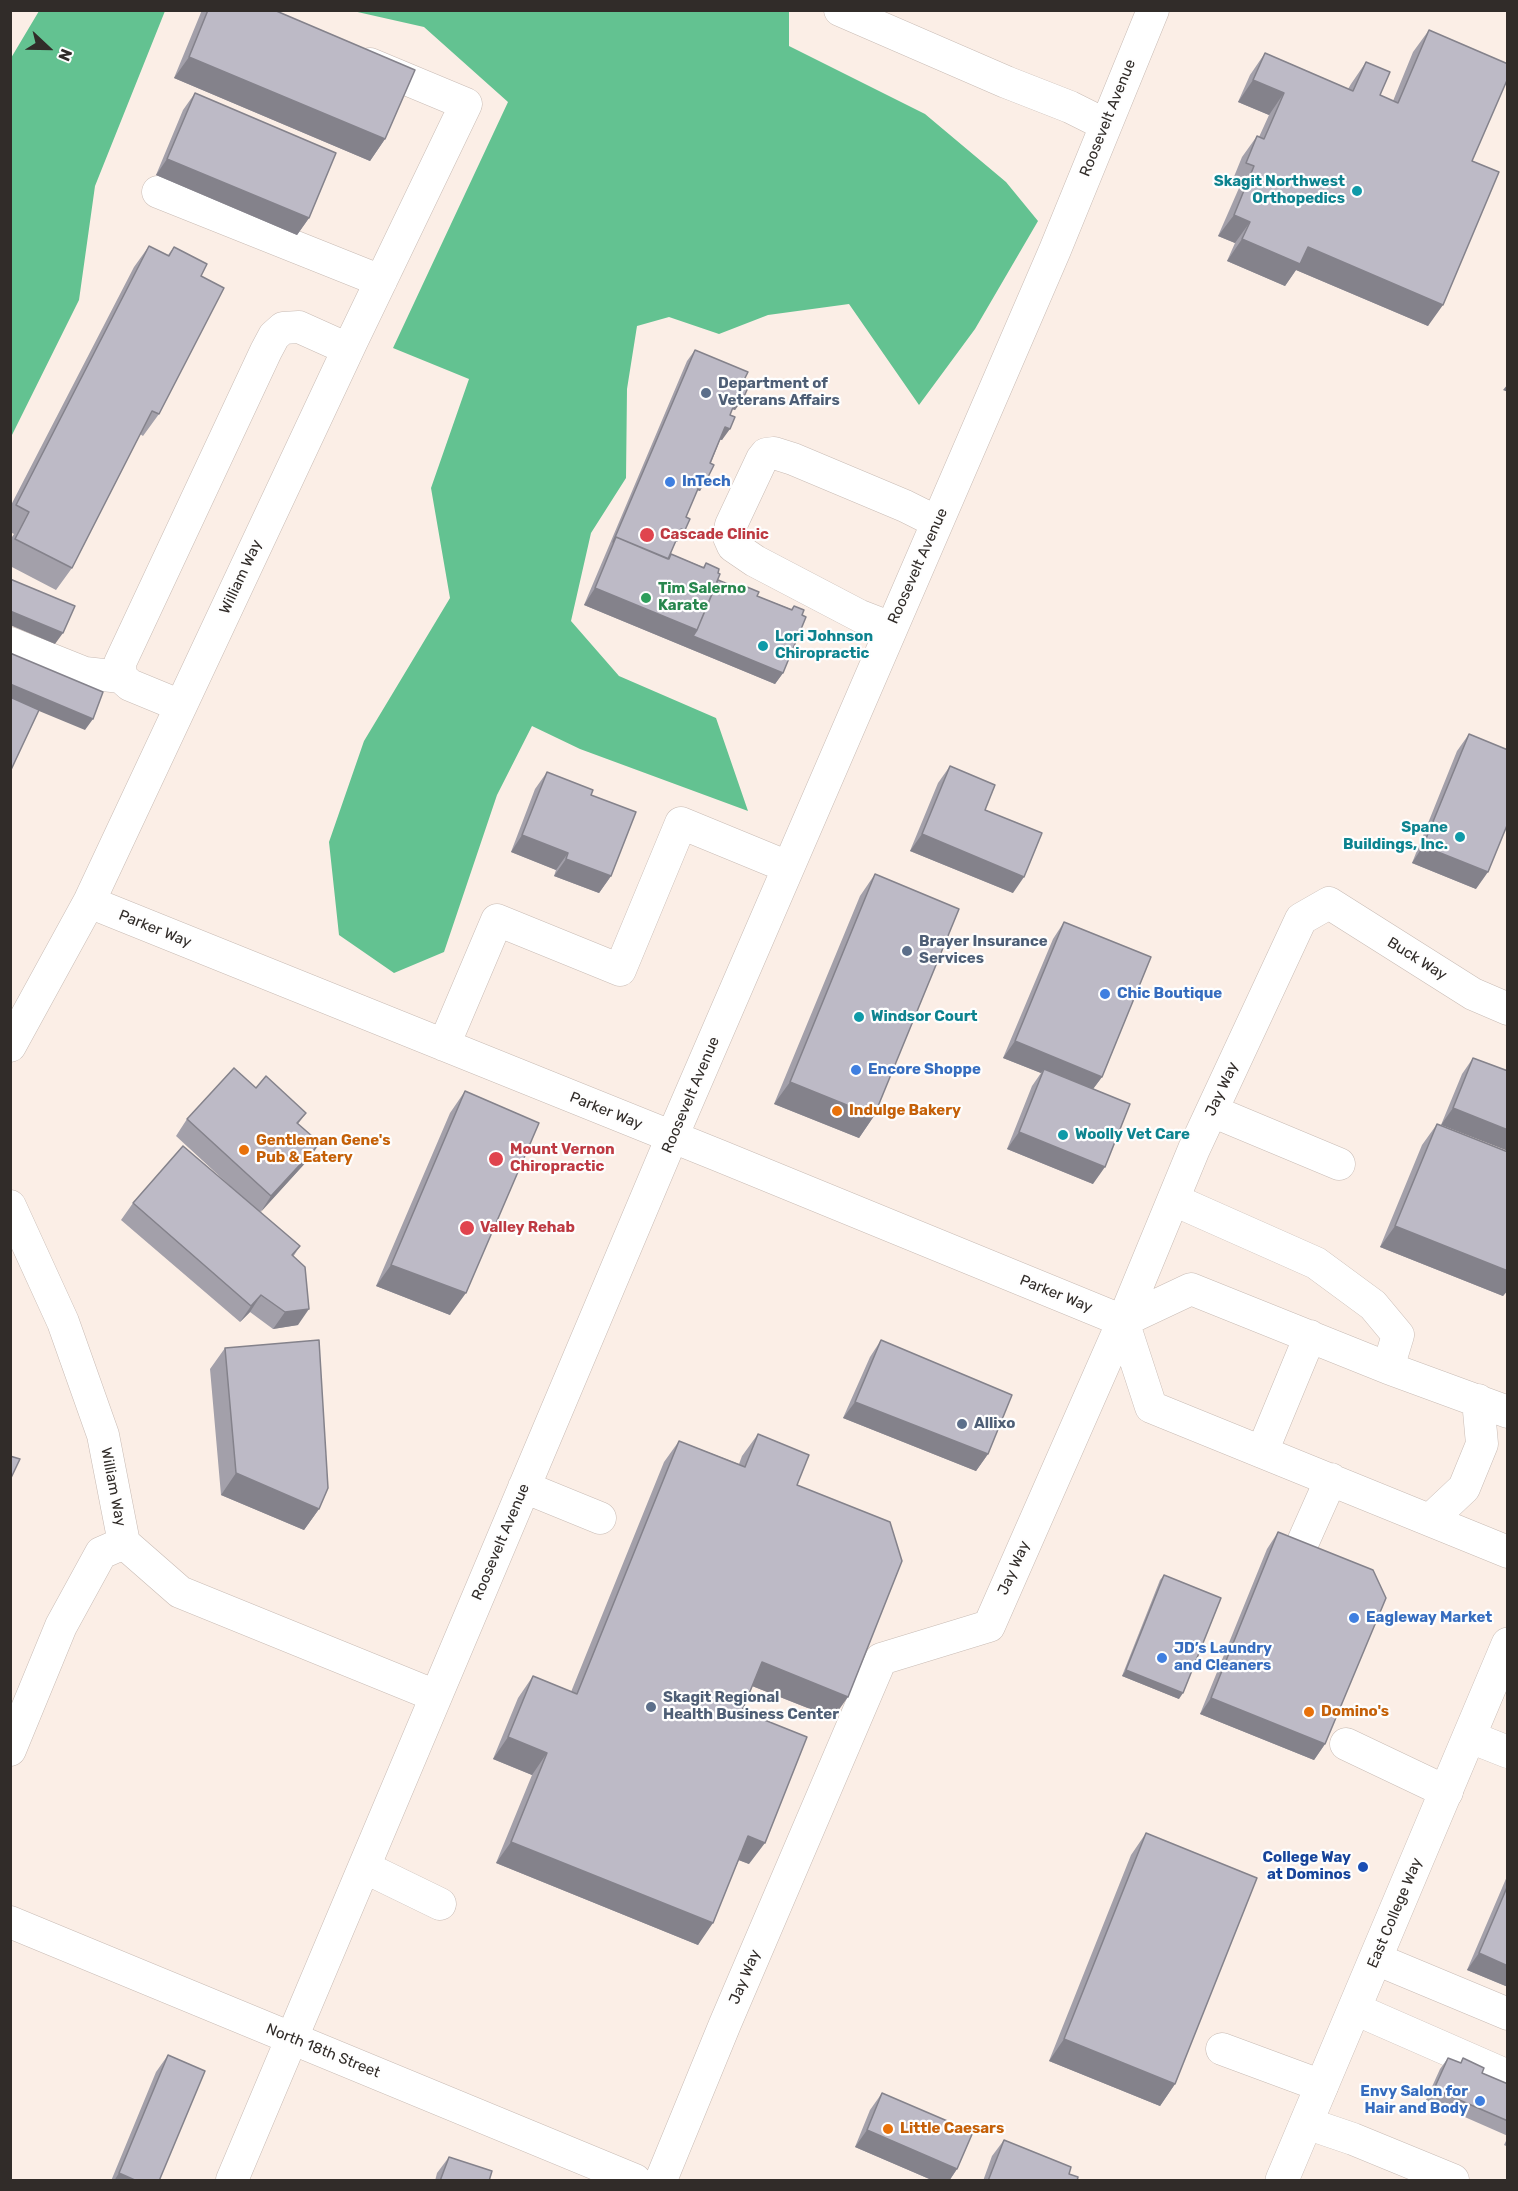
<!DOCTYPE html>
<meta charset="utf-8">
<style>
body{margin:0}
#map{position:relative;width:1518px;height:2191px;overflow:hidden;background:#fbeee6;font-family:Rubik,sans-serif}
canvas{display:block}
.frame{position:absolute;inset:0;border:12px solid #312c29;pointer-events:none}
.north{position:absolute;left:18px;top:18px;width:60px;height:60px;-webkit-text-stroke:4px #fefefe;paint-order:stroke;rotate:112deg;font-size:16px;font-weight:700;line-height:24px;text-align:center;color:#312c29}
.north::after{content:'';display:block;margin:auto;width:21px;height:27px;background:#312c29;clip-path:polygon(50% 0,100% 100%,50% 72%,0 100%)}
</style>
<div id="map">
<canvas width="1518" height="2191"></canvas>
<div class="frame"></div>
<div class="north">N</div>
</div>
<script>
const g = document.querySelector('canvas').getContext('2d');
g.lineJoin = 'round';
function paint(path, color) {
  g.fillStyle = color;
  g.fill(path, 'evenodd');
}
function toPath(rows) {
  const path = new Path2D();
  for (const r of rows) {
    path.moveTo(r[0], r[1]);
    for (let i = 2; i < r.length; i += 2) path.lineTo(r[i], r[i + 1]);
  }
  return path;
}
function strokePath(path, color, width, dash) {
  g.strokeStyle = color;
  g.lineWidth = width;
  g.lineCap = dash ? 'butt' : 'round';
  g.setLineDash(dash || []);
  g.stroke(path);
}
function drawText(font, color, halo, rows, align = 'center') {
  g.font = font + ' Rubik,sans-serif';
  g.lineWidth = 4.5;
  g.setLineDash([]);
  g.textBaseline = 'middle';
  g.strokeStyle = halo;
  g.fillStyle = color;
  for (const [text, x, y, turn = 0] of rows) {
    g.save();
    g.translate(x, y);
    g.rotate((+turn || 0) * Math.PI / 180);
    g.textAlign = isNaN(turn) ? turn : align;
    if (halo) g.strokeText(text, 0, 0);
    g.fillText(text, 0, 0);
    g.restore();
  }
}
const forest = toPath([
 [39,11,165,11,95,186,79,300,11,437,11,58],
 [353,11,789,11,789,46,925,114,1006,182,1038,221,975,329,919,405,849,304,768,315,719,334,669,317,637,326,627,389,626,478,591,533,571,621,619,676,716,718,748,811,580,749,532,726,497,795,444,952,394,973,339,935,329,842,364,741,450,598,431,488,469,379,393,348,508,102,424,27]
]);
const minor = toPath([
 [840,10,1006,82,1070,107,1106,125],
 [158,192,381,281],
 [891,628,860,616,755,561,733,546,729,537,731,525,762,459,766,454,774,453,793,459,905,506,937,522],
 [10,643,85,673,121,677],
 [181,706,130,685,121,677,120,663,266,351,274,336,283,328,299,327,348,349],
 [89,902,720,1156,1123,1321,1191,1289,1388,1368,1508,1412],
 [444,1045,497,920,620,970,681,823,788,867],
 [10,1046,89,902,352,341,466,104,370,64],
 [1212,1111,1339,1164],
 [1174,1200,1316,1263,1373,1305,1398,1335,1388,1368],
 [10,1206,63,1322,103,1435,124,1543,180,1592,436,1696],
 [1123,1321,1151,1407,1508,1552],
 [1262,1452,1310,1336],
 [524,1487,600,1518],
 [1430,1520,1464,1488,1482,1444,1478,1400],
 [1299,1551,1331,1479],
 [1470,1737,1508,1752],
 [1346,1744,1447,1792],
 [10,1750,61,1626,101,1553,124,1543],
 [364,1867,440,1904],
 [10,1922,635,2180],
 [1376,1959,1508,2014],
 [1355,2009,1508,2076],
 [1222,2049,1322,2086],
 [1306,2123,1353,2139,1453,2180],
 [232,2180,672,1137,1055,250,1153,10],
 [661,2180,725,2024,881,1659,989,1626,1123,1321,1194,1149,1301,919,1329,903,1473,994,1508,1009]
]);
const major = toPath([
 [1282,2180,1508,1644]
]);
const wall = toPath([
 [202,10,274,10,385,139,370,161,174,78],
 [1429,30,1472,161,1428,326,1296,270,1285,286,1227,261,1235,243,1218,236,1239,188,1231,184,1242,157,1257,136,1259,137,1269,115,1238,102,1250,75,1265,53,1348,89,1351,84,1366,62,1380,95,1393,101,1413,52],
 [195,93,309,218,297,235,156,175,183,110],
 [149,246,168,255,174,247,201,276,159,414,143,436,140,434,72,568,56,590,10,566,10,540,14,534,10,532,10,507,134,267],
 [695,350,744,380,743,399,735,410,732,409,722,440,720,440,700,491,697,490,686,517,685,530,677,542,676,541,668,559,671,554,703,567,706,563,718,573,718,580,744,591,747,587,757,596,791,609,794,606,783,673,775,684,584,605,687,361],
 [1469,734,1476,889,1412,863,1457,751],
 [950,766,985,810,1013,893,910,851,938,783],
 [547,772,591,795,611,876,599,893,554,876,556,870,511,852,535,789],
 [875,874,874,1116,859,1138,774,1104,860,896],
 [1064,922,1102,1077,1093,1089,1093,1184,1007,1149,1032,1086,1041,1073,1003,1058,1053,939],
 [1473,1058,1508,1071,1441,1125,1462,1074],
 [256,1088,306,1113,298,1124,308,1160,260,1212,300,1246,293,1257,298,1325,273,1329,250,1312,240,1322,121,1220,133,1203,242,1197,176,1136,187,1119],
 [465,1091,450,1315,376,1286,450,1113],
 [1437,1124,1508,1152,1508,1290,1503,1296,1380,1247,1422,1145],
 [881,1340,988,1454,976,1471,843,1418,870,1357],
 [225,1348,319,1509,304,1530,221,1495,210,1369],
 [758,1434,797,1485,833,1718,752,1686,742,1711,749,1864,739,1860,698,1945,496,1863,532,1775,493,1759,518,1698,533,1676,571,1692,664,1462,679,1441,739,1464,742,1456],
 [1278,1532,1325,1744,1314,1760,1200,1714,1267,1549],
 [1164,1575,1179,1699,1122,1676,1160,1580],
 [1146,1833,1175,2084,1160,2106,1049,2061,1131,1855],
 [1508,1874,1508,1987,1467,1970],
 [168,2055,159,2181,111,2181,156,2072],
 [1448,2058,1460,2063,1463,2058,1482,2073,1508,2084,1508,2136,1426,2100,1440,2069],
 [882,2093,957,2169,949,2181,934,2181,855,2147,870,2110],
 [1508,2137,1508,2147,1504,2145],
 [1004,2140,1069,2174,1077,2181,983,2181,992,2156],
 [449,2157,489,2181,435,2181,437,2173]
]);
const shadedWall = toPath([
 [189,57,385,139,370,161,174,78],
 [1253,80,1284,93,1269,115,1238,102],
 [167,159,309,218,297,235,156,175],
 [1234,215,1250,222,1235,243,1218,236],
 [1242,239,1308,247,1443,305,1428,326,1296,270,1285,286,1227,261],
 [1508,384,1508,392,1503,390],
 [737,397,743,399,735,410,729,408],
 [725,427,730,429,722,440,717,438],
 [703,477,707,479,700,491,695,489],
 [681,529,685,530,677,542,673,540],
 [595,588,697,630,783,673,775,684,584,605],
 [10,611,63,633,55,644,10,625],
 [10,684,93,719,85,730,10,699],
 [922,834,1024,877,1013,893,910,851],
 [522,835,568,853,556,870,511,852],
 [1423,846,1488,872,1476,889,1412,863],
 [566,859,611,876,599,893,554,876],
 [1015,1041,1102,1077,1090,1093,1044,1069,1041,1073,1003,1058],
 [790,1082,874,1116,859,1138,774,1104],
 [1453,1108,1508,1130,1508,1151,1441,1125],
 [1019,1132,1105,1167,1093,1184,1007,1149],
 [320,1143,308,1160,260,1213,271,1196],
 [1395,1226,1508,1271,1508,1290,1503,1296,1380,1247],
 [391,1265,466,1293,450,1315,376,1286],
 [261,1295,250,1312,240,1322,251,1306],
 [309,1309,298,1325,273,1329,285,1312],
 [855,1402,988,1454,976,1471,843,1418],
 [236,1473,319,1509,304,1530,221,1495],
 [762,1662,848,1697,833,1718,747,1684],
 [1126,1670,1183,1693,1179,1699,1122,1676],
 [1211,1698,1325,1744,1314,1760,1200,1714],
 [508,1737,547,1753,532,1775,493,1759],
 [748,1836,765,1843,749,1864,733,1858],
 [511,1842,713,1923,698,1945,496,1863],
 [1479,1953,1508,1966,1508,1987,1467,1970],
 [1064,2039,1175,2084,1160,2106,1049,2061],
 [867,2130,957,2169,949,2181,934,2181,855,2147],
 [119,2173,137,2181,114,2181]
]);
const building = toPath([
 [208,10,274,10,415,70,385,139,189,57,208,10],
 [1429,30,1508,64,1508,78,1472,161,1499,172,1443,305,1308,247,1300,264,1242,239,1250,222,1234,215,1254,166,1246,163,1257,136,1264,139,1284,93,1253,80,1265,53,1353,91,1366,62,1390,72,1380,95,1398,103,1429,30],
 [195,93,336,153,309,218,167,159,195,93],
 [149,246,169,256,174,247,207,264,201,276,224,288,159,414,152,411,72,568,15,539,29,512,16,505,149,246],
 [695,350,748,372,744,380,750,383,743,399,737,397,730,415,735,417,730,429,725,427,710,463,714,465,707,479,703,477,686,517,690,519,685,530,681,529,668,559,616,537,613,542,695,350],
 [616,537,669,559,671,554,704,568,706,563,719,569,718,573,720,574,697,630,595,588,616,537],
 [10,579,75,606,63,633,10,611,10,579],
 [718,580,745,591,747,587,759,592,757,596,792,610,794,606,804,610,802,615,806,617,783,673,693,636,697,630,718,580],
 [10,653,103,692,93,719,10,684,10,653],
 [10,697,39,710,10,772,10,697],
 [1469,734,1508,750,1508,823,1488,872,1423,846,1469,734],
 [950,766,995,785,985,810,1042,833,1024,877,922,834,950,766],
 [547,772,593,790,591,795,636,812,611,876,566,859,568,853,522,835,547,772],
 [875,874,959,909,874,1116,790,1082,875,874],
 [1064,922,1151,957,1102,1077,1015,1041,1064,922],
 [1473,1058,1508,1071,1508,1130,1453,1108,1473,1058],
 [234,1068,256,1088,266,1076,306,1113,297,1123,320,1143,271,1196,187,1119,234,1068],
 [1044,1069,1130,1104,1105,1167,1019,1132,1044,1069],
 [465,1091,539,1123,466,1293,391,1265,465,1091],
 [1437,1124,1508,1152,1508,1271,1395,1226,1437,1124],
 [183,1146,300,1246,292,1255,305,1267,309,1309,285,1312,261,1295,251,1306,133,1203,183,1146],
 [319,1340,328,1488,319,1509,236,1473,225,1348,319,1340],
 [881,1340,1012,1395,988,1454,855,1402,881,1340],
 [758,1434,809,1455,797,1485,890,1522,902,1561,848,1697,762,1662,742,1711,807,1737,765,1843,748,1836,713,1923,511,1842,547,1753,508,1737,533,1676,577,1694,679,1441,745,1467,758,1434],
 [10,1456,20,1459,10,1480,10,1456],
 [1278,1532,1373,1570,1386,1598,1325,1744,1211,1698,1278,1532],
 [1164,1575,1221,1598,1183,1693,1126,1670,1164,1575],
 [1146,1833,1257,1878,1175,2084,1064,2039,1146,1833],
 [1508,1885,1508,1966,1479,1953,1508,1885],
 [168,2055,205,2071,159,2181,137,2181,119,2173,168,2055],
 [1448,2058,1461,2063,1463,2058,1484,2068,1482,2073,1508,2084,1508,2121,1434,2089,1448,2058],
 [882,2093,973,2132,957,2169,867,2130,882,2093],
 [1004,2140,1071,2167,1069,2174,1078,2177,1077,2181,988,2181,1004,2140],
 [449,2157,492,2171,489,2181,440,2181,449,2157]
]);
const markers = [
 [1357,191,6,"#0f9aa8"],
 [706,393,6,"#5c6f8a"],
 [670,482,6,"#3f7fe0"],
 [647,535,8,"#e0444e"],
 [646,598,6,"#2e9e5b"],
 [763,646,6,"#0f9aa8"],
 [1460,837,6,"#0f9aa8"],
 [907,951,6,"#5c6f8a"],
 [1105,994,6,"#3f7fe0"],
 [859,1017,6,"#0f9aa8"],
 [856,1070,6,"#3f7fe0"],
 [837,1111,6,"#e8710a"],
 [1063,1135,6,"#0f9aa8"],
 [244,1150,6,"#e8710a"],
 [496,1159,8,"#e0444e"],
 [467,1228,8,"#e0444e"],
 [962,1424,6,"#5c6f8a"],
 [1354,1618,6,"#3f7fe0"],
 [1162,1658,6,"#3f7fe0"],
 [651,1707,6,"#5c6f8a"],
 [1309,1712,6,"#e8710a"],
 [1363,1867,6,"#1a4fb4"],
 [1480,2101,6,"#3f7fe0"],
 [888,2129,6,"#e8710a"]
];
const streetNames = [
 ["Roosevelt Avenue",1108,118,-68],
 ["Roosevelt Avenue",918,566,-66],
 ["William Way",241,577,-65],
 ["Parker Way",155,929,22],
 ["Buck Way",1417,959,32],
 ["Jay Way",1222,1089,-65],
 ["Roosevelt Avenue",691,1095,-67],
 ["Parker Way",606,1111,22],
 ["Parker Way",1056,1294,22],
 ["William Way",113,1487,79],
 ["Roosevelt Avenue",501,1542,-67],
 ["Jay Way",1014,1568,-66],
 ["East College Way",1395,1913,-67],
 ["Jay Way",745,1977,-67],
 ["North 18th Street",323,2051,22]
];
const cultureNames = [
 ["Skagit Northwest",1345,182,"right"],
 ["Orthopedics",1345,199,"right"],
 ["Lori Johnson",775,637],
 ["Chiropractic",775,654],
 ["Spane",1448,828,"right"],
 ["Buildings, Inc.",1448,845,"right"],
 ["Windsor Court",871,1017],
 ["Woolly Vet Care",1075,1135]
];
const serviceNames = [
 ["Department of",718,384],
 ["Veterans Affairs",718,401],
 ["Brayer Insurance",919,942],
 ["Services",919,959],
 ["Allixo",974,1424],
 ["Skagit Regional",663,1698],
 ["Health Business Center",663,1715]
];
const shopNames = [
 ["InTech",682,482],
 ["Chic Boutique",1117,994],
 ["Encore Shoppe",868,1070],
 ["Eagleway Market",1366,1618],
 ["JD’s Laundry",1174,1649],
 ["and Cleaners",1174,1666],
 ["Envy Salon for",1468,2092,"right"],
 ["Hair and Body",1468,2109,"right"]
];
const healthNames = [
 ["Cascade Clinic",660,535],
 ["Mount Vernon",510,1150],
 ["Chiropractic",510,1167],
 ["Valley Rehab",480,1228]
];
const leisureNames = [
 ["Tim Salerno",658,589],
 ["Karate",658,606]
];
const foodNames = [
 ["Indulge Bakery",849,1111],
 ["Gentleman Gene's",256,1141],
 ["Pub & Eatery",256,1158],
 ["Domino's",1321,1712],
 ["Little Caesars",900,2129]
];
const transitNames = [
 ["College Way",1351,1858],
 ["at Dominos",1351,1875]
];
paint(forest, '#63c291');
strokePath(minor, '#c8bbb4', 33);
strokePath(major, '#c8bbb4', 34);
strokePath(minor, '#fff', 32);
strokePath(major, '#fff', 33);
paint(wall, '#a3a0aa');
paint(shadedWall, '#84828b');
paint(building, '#bdbac6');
strokePath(building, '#84828b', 1.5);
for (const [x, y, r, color] of markers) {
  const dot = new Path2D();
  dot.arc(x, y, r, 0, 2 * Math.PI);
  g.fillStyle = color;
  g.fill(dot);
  strokePath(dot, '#fefefe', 2);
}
drawText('15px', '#312c29', '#fefefe', streetNames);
drawText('bold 15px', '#0d838f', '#fefefe', cultureNames, 'left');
drawText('bold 15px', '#4e5e75', '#fefefe', serviceNames, 'left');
drawText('bold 15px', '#366cbe', '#fefefe', shopNames, 'left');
drawText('bold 15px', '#be3a42', '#fefefe', healthNames, 'left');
drawText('bold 15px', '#27864d', '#fefefe', leisureNames, 'left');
drawText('bold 15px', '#c56008', '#fefefe', foodNames, 'left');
drawText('bold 15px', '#164399', '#fefefe', transitNames, 'right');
</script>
